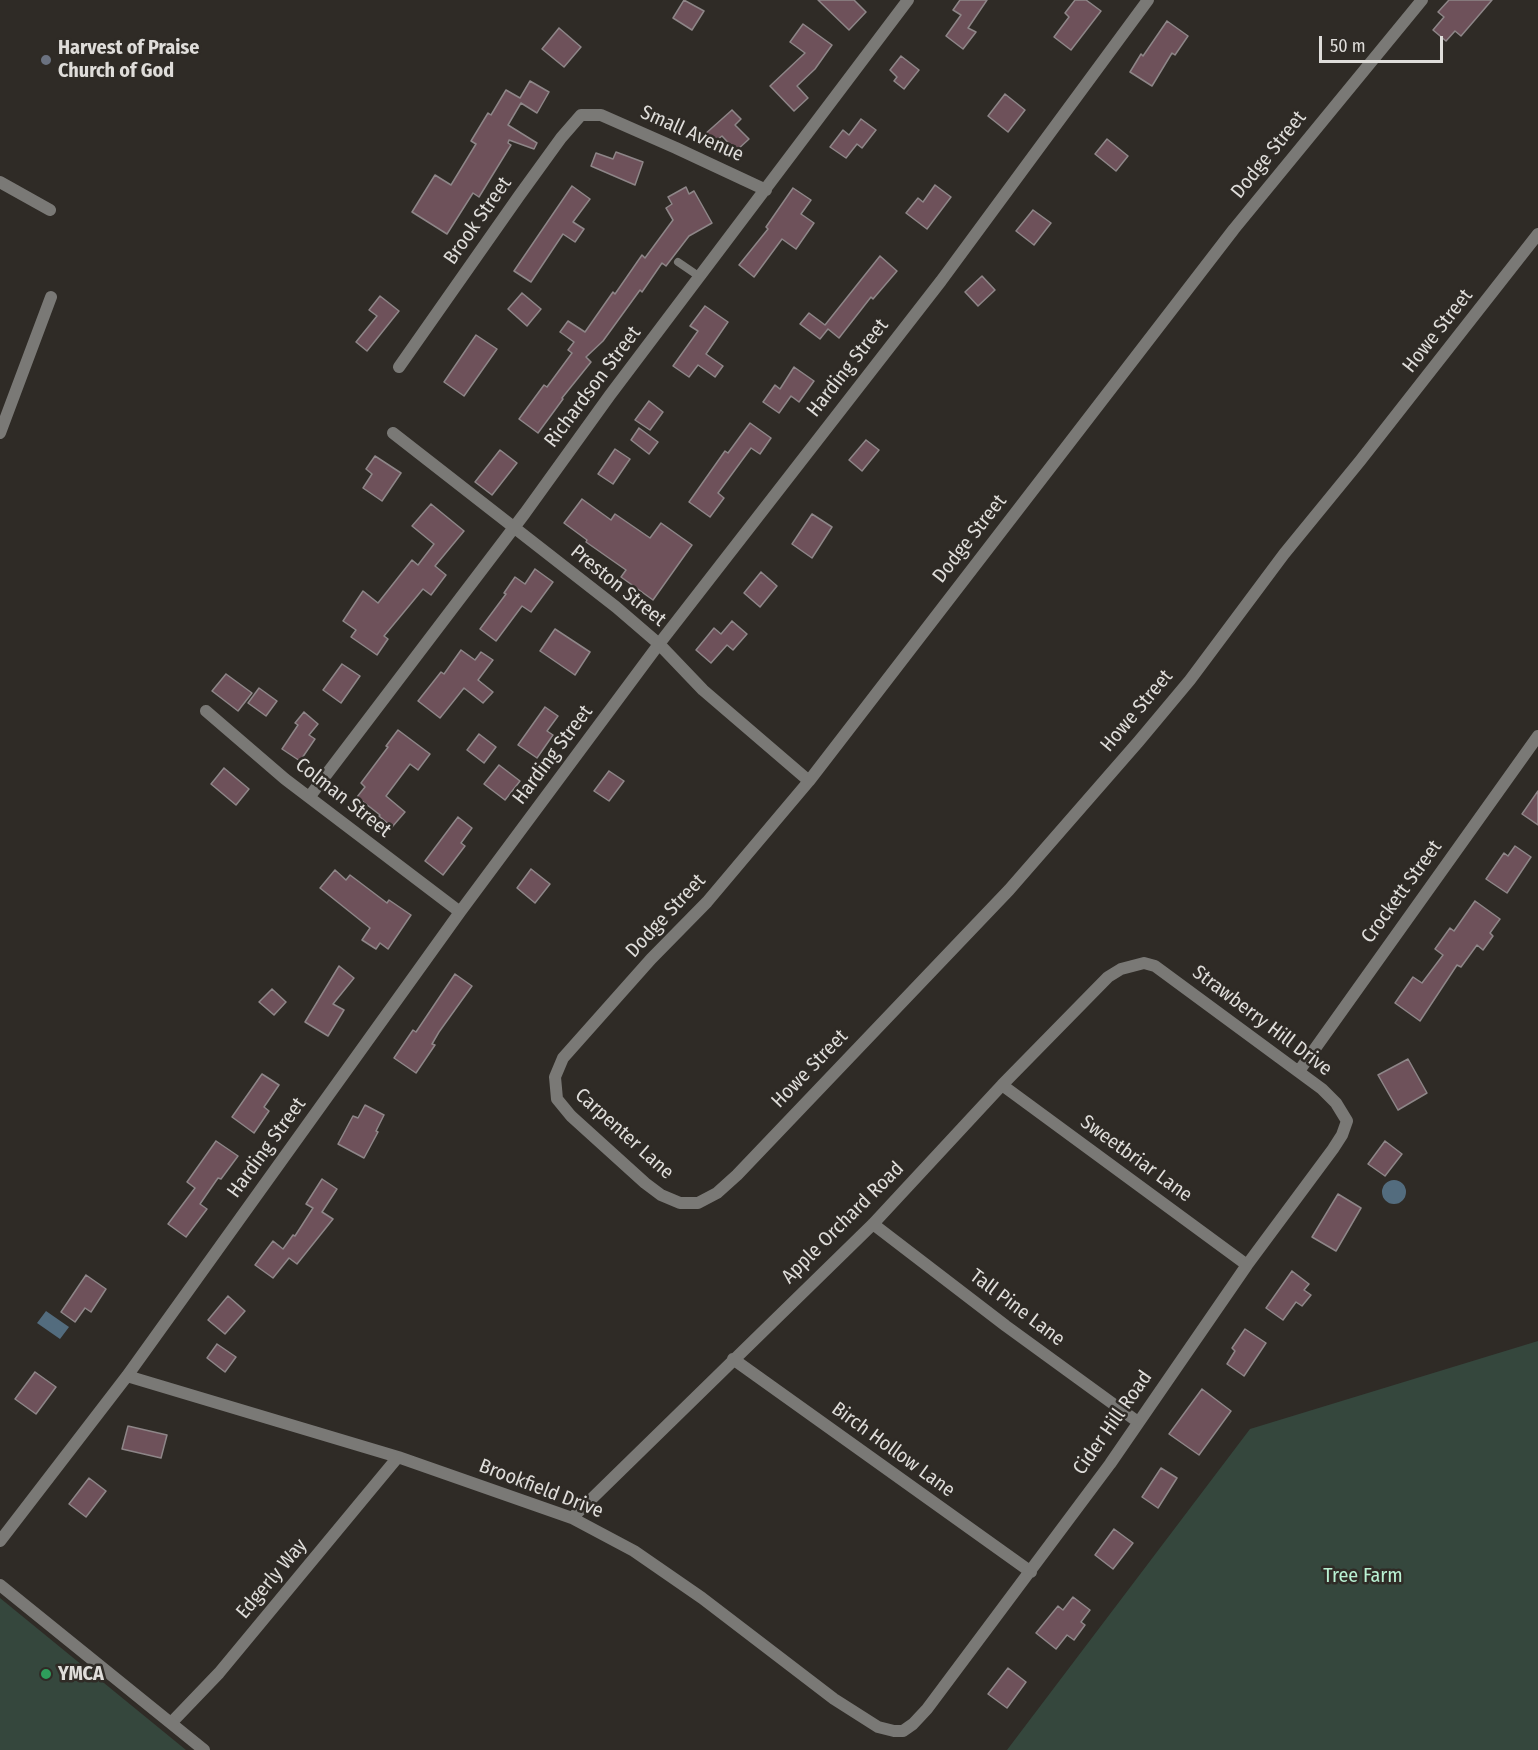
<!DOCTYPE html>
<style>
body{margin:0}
#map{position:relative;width:1538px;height:1750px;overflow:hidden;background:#2f2b26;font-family:"Fira Sans Condensed",sans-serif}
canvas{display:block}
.scale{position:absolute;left:1319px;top:36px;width:124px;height:27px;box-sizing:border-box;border:3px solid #dfddda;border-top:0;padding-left:8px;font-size:18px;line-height:21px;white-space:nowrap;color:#dfddda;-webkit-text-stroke:4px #2f2b26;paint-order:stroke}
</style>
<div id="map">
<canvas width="1538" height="1750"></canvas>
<div class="scale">50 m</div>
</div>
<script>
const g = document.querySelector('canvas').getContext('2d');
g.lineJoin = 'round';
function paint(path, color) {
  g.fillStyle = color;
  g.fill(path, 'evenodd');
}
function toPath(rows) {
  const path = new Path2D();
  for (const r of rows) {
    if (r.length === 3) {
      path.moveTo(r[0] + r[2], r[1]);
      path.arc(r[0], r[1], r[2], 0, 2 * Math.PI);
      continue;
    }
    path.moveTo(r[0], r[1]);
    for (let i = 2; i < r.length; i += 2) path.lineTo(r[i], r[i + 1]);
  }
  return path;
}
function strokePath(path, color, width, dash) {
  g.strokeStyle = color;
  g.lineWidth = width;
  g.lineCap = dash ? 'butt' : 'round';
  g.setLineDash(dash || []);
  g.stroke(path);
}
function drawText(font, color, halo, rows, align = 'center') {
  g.font = font + ' "Fira Sans Condensed",sans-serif';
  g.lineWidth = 5;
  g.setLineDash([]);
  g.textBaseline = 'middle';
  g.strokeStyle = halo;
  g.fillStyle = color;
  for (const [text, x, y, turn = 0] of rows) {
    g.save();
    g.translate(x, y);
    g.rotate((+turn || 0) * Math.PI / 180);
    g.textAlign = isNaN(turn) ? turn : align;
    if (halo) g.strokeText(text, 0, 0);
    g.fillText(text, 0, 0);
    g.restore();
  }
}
const green = toPath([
 [1538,1341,1538,1750,1007,1750,1250,1429],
 [0,1598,186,1750,0,1750]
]);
const water = toPath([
 [1394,1192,12],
 [46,1311,69,1327,60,1339,37,1323]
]);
const building = toPath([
 [684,0,704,11,692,30,673,18,684,0],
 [818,0,854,0,866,12,849,30,818,0],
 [960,0,987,0,968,28,976,32,963,49,946,36,961,15,953,10,960,0],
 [1075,0,1086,0,1101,11,1071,50,1054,37,1069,17,1065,13,1075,0],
 [1449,0,1492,0,1461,36,1455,31,1446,41,1433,30,1444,17,1438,12,1449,0],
 [1167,21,1188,36,1175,55,1172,53,1152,86,1130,72,1141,54,1143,56,1167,21],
 [803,24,832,45,815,69,797,86,808,98,794,111,770,86,805,53,790,42,803,24],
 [559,28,581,47,564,67,542,49,559,28],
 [901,56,919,70,904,89,894,81,897,77,890,70,901,56],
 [530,81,549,92,537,113,521,103,508,125,537,143,534,149,509,140,508,143,511,145,479,197,473,193,447,234,412,212,435,175,451,185,476,144,471,141,488,113,491,115,506,90,520,98,530,81],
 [1005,94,1025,110,1008,132,988,116,1005,94],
 [732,110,741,119,735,125,749,139,736,151,722,136,712,144,704,135,732,110],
 [861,119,876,130,862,148,857,144,846,158,830,147,843,130,849,135,861,119],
 [1107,139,1128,156,1116,171,1095,154,1107,139],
 [616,152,643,162,635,185,591,166,596,153,613,159,616,152],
 [935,185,951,197,927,229,906,213,918,198,923,202,935,185],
 [572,186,590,199,573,222,584,229,575,242,563,234,531,282,514,271,572,186],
 [686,187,689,194,694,191,712,223,689,236,666,266,662,263,642,292,640,290,603,341,586,357,591,362,562,398,563,399,538,433,519,419,544,385,547,387,572,353,568,350,574,342,560,332,568,321,585,332,613,292,615,294,642,255,645,258,673,220,666,208,672,204,668,197,686,187],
 [793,188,811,200,801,214,814,223,796,249,782,239,754,277,739,265,768,229,766,227,793,188],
 [1033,210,1051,223,1034,245,1016,231,1033,210],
 [880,256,897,271,873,299,871,297,839,338,828,329,820,339,800,324,809,313,825,325,880,256],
 [982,276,995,290,978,306,965,292,982,276],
 [522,293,541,309,527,326,508,309,522,293],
 [380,296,399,311,367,351,356,342,377,316,369,310,380,296],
 [705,306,728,322,706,354,723,366,715,377,698,365,689,377,673,366,698,331,690,326,705,306],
 [476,335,497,349,464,396,444,382,476,335],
 [794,367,814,381,799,402,791,396,779,413,763,402,775,385,780,389,794,367],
 [649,401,663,412,650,430,635,420,649,401],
 [750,423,771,438,760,454,751,448,718,493,724,498,710,517,689,502,725,451,728,453,750,423],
 [639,428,658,442,649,454,631,440,639,428],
 [866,440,879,450,862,471,849,460,866,440],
 [615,449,630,459,613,484,598,474,615,449],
 [500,450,517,463,492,495,475,482,500,450],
 [375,456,401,473,382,501,363,488,372,474,366,469,375,456],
 [582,499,611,520,615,514,650,538,661,523,692,545,653,600,621,577,626,570,586,542,587,540,564,523,582,499],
 [431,504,464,531,435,566,446,575,431,595,423,589,384,636,388,639,377,655,351,637,356,630,343,621,363,591,378,603,412,560,418,565,434,544,412,526,431,504],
 [812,514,832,527,812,558,792,544,812,514],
 [535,569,553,582,531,612,522,606,496,641,480,629,506,594,504,593,515,577,525,584,535,569],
 [761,572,777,586,760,607,744,593,761,572],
 [732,621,747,634,733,650,727,645,711,663,696,650,714,628,721,634,732,621],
 [555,629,590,652,575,675,540,651,555,629],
 [461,650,475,660,481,652,493,660,478,680,493,692,483,703,464,688,440,718,418,701,441,672,444,674,461,650],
 [342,664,360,676,341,703,323,690,342,664],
 [226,674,252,693,238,711,212,691,226,674],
 [259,688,277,701,266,716,248,703,259,688],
 [545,707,558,716,547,731,553,735,537,758,518,745,545,707],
 [304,712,318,724,309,735,315,739,300,761,282,749,298,725,295,723,304,712],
 [398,730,430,754,418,770,410,764,386,796,405,812,392,827,379,816,380,815,357,797,365,787,361,783,388,747,386,746,398,730],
 [479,734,496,747,484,763,467,750,479,734],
 [499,765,520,781,505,800,484,784,499,765],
 [224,768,249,789,236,805,211,784,224,768],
 [609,771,624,781,609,801,594,791,609,771],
 [1538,791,1538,825,1522,814,1538,791],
 [458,817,472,828,461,843,465,846,443,875,425,861,458,817],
 [1515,846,1531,857,1507,893,1486,879,1504,853,1508,856,1515,846],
 [531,869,550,884,535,903,517,888,531,869],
 [335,870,346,880,350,875,387,903,389,900,411,915,388,949,380,943,376,949,362,940,370,928,320,888,335,870],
 [1475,901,1500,919,1490,933,1493,936,1483,950,1477,945,1461,967,1457,965,1420,1021,1395,1003,1413,977,1422,983,1443,955,1435,949,1450,928,1454,931,1475,901],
 [339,966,354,978,333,1004,344,1010,328,1036,305,1022,339,966],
 [455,974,472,986,439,1032,432,1044,435,1045,416,1073,394,1058,413,1030,416,1032,455,974],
 [272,989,286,1002,274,1015,259,1002,272,989],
 [1408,1059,1427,1093,1398,1110,1378,1075,1408,1059],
 [262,1074,279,1085,264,1107,269,1111,254,1133,232,1117,262,1074],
 [365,1105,384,1115,376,1131,378,1132,364,1158,338,1144,353,1116,358,1118,365,1105],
 [216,1141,238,1156,221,1179,218,1178,200,1204,207,1209,186,1237,168,1224,195,1188,187,1182,216,1141],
 [1385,1141,1402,1154,1385,1176,1368,1164,1385,1141],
 [322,1179,337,1189,322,1212,333,1219,297,1264,289,1258,273,1278,255,1265,273,1241,283,1249,293,1235,295,1236,313,1208,306,1204,322,1179],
 [1338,1194,1361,1208,1336,1251,1312,1237,1338,1194],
 [1292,1271,1309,1284,1304,1290,1311,1295,1302,1306,1296,1302,1283,1320,1266,1308,1292,1271],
 [86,1275,106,1289,91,1312,85,1308,75,1322,61,1312,86,1275],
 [228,1296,245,1311,225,1334,208,1320,228,1296],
 [1245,1329,1266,1343,1244,1376,1227,1364,1235,1351,1232,1348,1245,1329],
 [217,1344,236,1357,225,1372,207,1358,217,1344],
 [35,1372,56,1387,36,1414,15,1399,35,1372],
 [1202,1389,1231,1411,1199,1455,1169,1434,1202,1389],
 [128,1426,167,1435,161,1458,122,1449,128,1426],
 [1161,1468,1177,1478,1158,1508,1142,1497,1161,1468],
 [89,1478,106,1491,86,1517,69,1504,89,1478],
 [1114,1529,1133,1543,1113,1569,1095,1555,1114,1529],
 [1073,1597,1090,1610,1081,1622,1085,1625,1074,1640,1067,1635,1056,1649,1036,1633,1058,1606,1063,1610,1073,1597],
 [1008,1668,1026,1682,1007,1708,988,1694,1008,1668]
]);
const service = toPath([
 [678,262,700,277]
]);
const minor = toPath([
 [1422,0,1234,229,809,781,707,902,651,959,563,1058,555,1077,557,1099,571,1116,645,1183,661,1195,680,1203,698,1203,717,1193,737,1175,1009,890,1139,741,1190,680,1284,554,1360,461,1538,234],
 [0,182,50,210],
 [399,367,519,196,561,138,581,115,601,115,676,148,766,190],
 [0,433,51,297],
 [393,433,616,607,659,644,703,690,809,781],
 [206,711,285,779,460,912],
 [310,796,525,513,610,395,908,0],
 [1299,1071,1538,736],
 [1002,1085,1247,1265],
 [873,1224,1006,1326,1138,1422],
 [733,1359,1031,1572],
 [127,1376,398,1457,572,1518,634,1551,702,1598,834,1699,878,1727,894,1731,903,1731,913,1724,927,1709,1110,1464,1247,1265,1333,1149,1342,1135,1347,1121,1336,1103,1322,1089,1155,966,1144,963,1121,969,1108,977,1002,1085,873,1224,572,1518],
 [0,1541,127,1376,460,912,659,644,941,281,1148,0],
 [172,1722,219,1673,398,1457]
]);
const tertiary = toPath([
 [0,1585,204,1750]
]);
const markers = [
 [46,60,6,"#6b7280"],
 [46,1674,6,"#2e9e5b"]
];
const poiNames = [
 ["Harvest of Praise",58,48],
 ["Church of God",58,71],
 ["YMCA",58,1674]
];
const streetNames = [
 ["Small Avenue",692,134,24],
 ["Dodge Street",1269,155,-51],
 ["Brook Street",478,221,-55],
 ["Howe Street",1438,331,-52],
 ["Harding Street",848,368,-52],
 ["Richardson Street",593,387,-53],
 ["Dodge Street",970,539,-52],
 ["Preston Street",618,586,39],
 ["Howe Street",1137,711,-50],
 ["Harding Street",553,755,-53],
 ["Colman Street",343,798,38],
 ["Crockett Street",1402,892,-54],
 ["Dodge Street",666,916,-47],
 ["Strawberry Hill Drive",1262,1021,37],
 ["Howe Street",810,1069,-46],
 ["Carpenter Lane",624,1134,42],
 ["Harding Street",267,1148,-54],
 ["Sweetbriar Lane",1136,1159,36],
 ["Apple Orchard Road",843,1223,-45],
 ["Tall Pine Lane",1017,1308,37],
 ["Cider Hill Road",1113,1423,-55],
 ["Birch Hollow Lane",893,1450,36],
 ["Brookfield Drive",541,1489,21],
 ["Edgerly Way",272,1579,-50]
];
const parkNames = [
 ["Tree Farm",1363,1576]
];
paint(green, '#35473d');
paint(water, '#536c7e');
paint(building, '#6e515a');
strokePath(building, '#8e8688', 1.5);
strokePath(service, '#7a7976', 8);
strokePath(minor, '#7a7976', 12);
strokePath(tertiary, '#7a7976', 12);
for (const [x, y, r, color] of markers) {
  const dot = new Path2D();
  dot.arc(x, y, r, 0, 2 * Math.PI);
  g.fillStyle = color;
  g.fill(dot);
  strokePath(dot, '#2f2b26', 2);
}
drawText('bold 20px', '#dfddda', '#2f2b26', poiNames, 'left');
drawText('20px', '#dfddda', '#2f2b26', streetNames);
drawText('20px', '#b9f1d3', '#2f2b26', parkNames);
</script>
